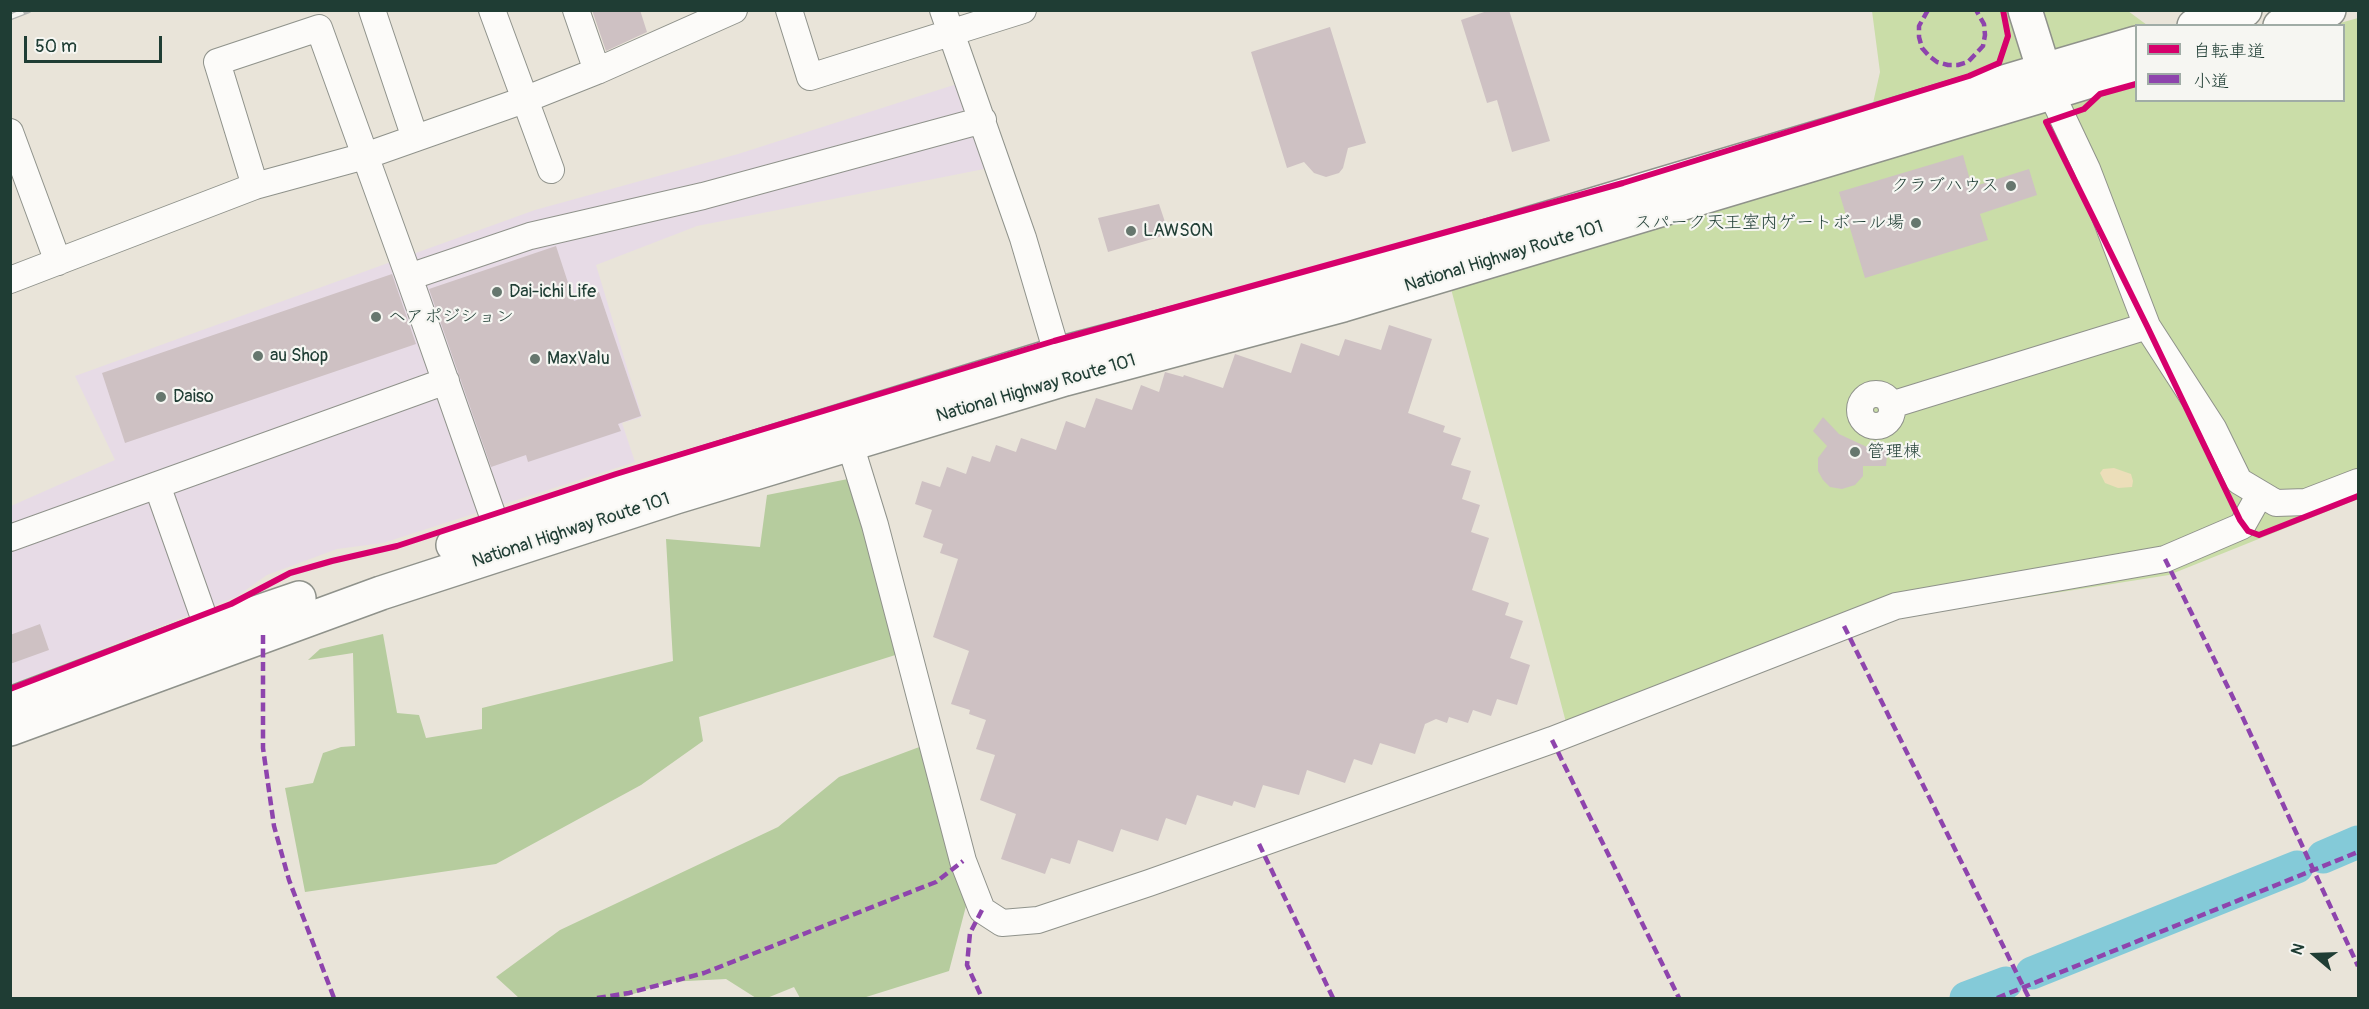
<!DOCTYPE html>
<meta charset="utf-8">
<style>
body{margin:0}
#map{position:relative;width:2369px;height:1009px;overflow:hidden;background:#e9e4d9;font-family:Pangolin,"Klee One",sans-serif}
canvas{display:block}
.frame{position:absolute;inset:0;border:12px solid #1f3d34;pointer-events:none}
.legend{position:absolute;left:2135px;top:24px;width:210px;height:78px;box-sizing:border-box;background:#f6f6f2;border:2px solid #a0aca6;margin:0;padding:8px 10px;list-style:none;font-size:18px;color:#1f3d34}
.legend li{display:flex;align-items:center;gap:12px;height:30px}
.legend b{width:30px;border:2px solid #a0aca6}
.north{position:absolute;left:2285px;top:925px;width:60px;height:60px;-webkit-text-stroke:4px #f6f6f2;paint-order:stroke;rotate:289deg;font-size:16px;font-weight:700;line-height:24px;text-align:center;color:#1f3d34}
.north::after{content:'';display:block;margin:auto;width:21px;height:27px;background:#1f3d34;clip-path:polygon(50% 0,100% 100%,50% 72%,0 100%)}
.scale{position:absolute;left:24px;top:36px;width:138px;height:27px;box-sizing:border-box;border:3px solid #1f3d34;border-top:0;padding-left:8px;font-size:18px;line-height:21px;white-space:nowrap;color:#1f3d34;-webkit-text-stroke:4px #f6f6f2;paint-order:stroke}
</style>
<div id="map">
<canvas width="2369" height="1009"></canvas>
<div class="frame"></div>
<ul class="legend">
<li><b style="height:8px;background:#d6006c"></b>自転車道</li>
<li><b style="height:8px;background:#8e44ad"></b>小道</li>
</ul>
<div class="north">N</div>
<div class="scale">50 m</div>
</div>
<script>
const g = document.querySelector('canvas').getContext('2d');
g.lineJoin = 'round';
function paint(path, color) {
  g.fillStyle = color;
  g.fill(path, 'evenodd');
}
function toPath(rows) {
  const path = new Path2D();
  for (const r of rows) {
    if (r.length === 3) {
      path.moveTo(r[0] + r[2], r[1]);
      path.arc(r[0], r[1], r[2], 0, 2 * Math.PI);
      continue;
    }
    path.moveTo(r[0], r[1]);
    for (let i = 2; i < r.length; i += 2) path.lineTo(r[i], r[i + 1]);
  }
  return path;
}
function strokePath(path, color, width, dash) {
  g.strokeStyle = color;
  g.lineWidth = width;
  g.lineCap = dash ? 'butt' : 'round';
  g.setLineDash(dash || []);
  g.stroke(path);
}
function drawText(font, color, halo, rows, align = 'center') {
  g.font = font + ' Pangolin,"Klee One",sans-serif';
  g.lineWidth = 4.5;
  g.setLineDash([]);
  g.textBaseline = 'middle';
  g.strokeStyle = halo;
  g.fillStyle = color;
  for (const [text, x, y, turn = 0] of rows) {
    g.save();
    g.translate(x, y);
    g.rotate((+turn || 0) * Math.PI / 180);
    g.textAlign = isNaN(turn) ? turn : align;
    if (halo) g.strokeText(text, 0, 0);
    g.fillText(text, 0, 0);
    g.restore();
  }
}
const built = toPath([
 [957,84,984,169,697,226,596,265,642,417,622,423,635,462,383,543,337,549,267,575,236,597,11,684,11,506,115,460,75,376,535,210,738,154]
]);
const green = toPath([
 [1872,11,2128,11,2147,25,2136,26,2136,32,1871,112,1880,72],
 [2358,18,2358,499,2169,575,1896,618,1572,745,1450,285,2136,84,2136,100,2344,100,2344,26,2333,25]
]);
const forest = toPath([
 [848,479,908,651,699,717,703,741,641,785,496,864,305,892,285,788,313,783,323,753,341,747,355,746,353,653,308,660,320,649,383,634,397,713,419,715,426,738,482,729,482,708,673,661,666,539,760,547,767,495],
 [922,746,966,906,949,971,863,998,800,998,794,987,767,998,756,998,726,979,667,982,622,998,519,998,496,977,560,930,778,827,839,777]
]);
const sand = toPath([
 [2114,468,2131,474,2133,481,2132,487,2118,488,2105,483,2100,473,2103,469]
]);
const river = toPath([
 [2323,857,2358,842],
 [2032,973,2297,867],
 [1966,998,2006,983]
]);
const building = toPath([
 [592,10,640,10,647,32,606,51],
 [1490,10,1509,10,1550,141,1512,152,1497,100,1487,103,1461,20],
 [1330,27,1366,143,1348,148,1343,168,1339,173,1326,177,1314,173,1304,162,1287,168,1251,52],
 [1963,155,1972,187,2029,169,2037,195,1980,214,1988,240,1865,278,1839,192],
 [1159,204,1169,234,1108,252,1098,218],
 [556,246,574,301,599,292,641,416,618,424,621,431,528,462,526,455,491,467,429,289],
 [392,274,416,344,125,443,102,373],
 [1389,325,1432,339,1408,413,1445,426,1443,432,1461,438,1451,465,1471,471,1462,499,1480,505,1471,532,1489,538,1472,590,1509,603,1505,615,1523,621,1510,658,1530,665,1517,705,1497,699,1491,716,1473,710,1468,723,1449,717,1447,723,1436,719,1425,724,1415,754,1380,743,1372,765,1354,759,1345,783,1307,770,1299,795,1263,785,1255,808,1234,801,1232,806,1197,795,1186,825,1166,818,1158,841,1121,829,1113,852,1078,840,1070,864,1051,858,1045,874,1001,859,1016,814,980,800,995,755,976,749,986,720,969,714,970,710,951,704,969,651,933,637,958,559,940,553,943,544,923,537,932,510,915,504,922,481,940,487,947,467,966,474,972,456,990,462,996,445,1016,452,1021,438,1056,450,1066,421,1085,428,1096,398,1132,410,1141,385,1159,392,1165,372,1183,377,1184,375,1223,388,1235,354,1291,373,1301,343,1339,356,1345,339,1381,350],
 [1823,417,1839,434,1867,447,1888,446,1886,466,1863,466,1863,476,1855,485,1842,489,1830,487,1823,480,1818,471,1818,458,1827,446,1813,431],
 [40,624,49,650,10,664,10,635]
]);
const minor = toPath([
 [372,10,415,138],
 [492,10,551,170],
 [576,10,597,71],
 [789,10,810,77,1023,10],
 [943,10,1023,238,1062,370],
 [2051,93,2087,169,2147,326,2213,428,2239,481,2276,503,2306,502,2358,482],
 [10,132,58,262],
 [255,186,217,62,319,28,409,277,504,548],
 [409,277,530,236,703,196,983,120],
 [10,280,255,186,365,156,524,100,597,71,734,10],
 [1876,410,16],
 [1891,405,2147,326],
 [850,444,875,525,963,861,982,910,1002,923,1038,920,1149,883,1552,740,1896,606,2165,559,2242,526,2260,494],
 [157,485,208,629],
 [10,538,446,381]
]);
const major = toPath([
 [2194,26,2245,10],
 [2280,26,2329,10],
 [2044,70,2136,43],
 [2051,93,2136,67]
]);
const highway = toPath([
 [453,545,666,475,1058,354,1344,279,2044,70],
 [10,704,208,629,299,598],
 [10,729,381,593,676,497,1065,379,1343,305,2051,93,2025,10]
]);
const rail = toPath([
 [10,17,28,10]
]);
const quiet = toPath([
 [1928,10,1919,26,1919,37,1922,48,1929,56,1937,62,1948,65,1958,65,1968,62,1983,46,1985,35,1984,24,1976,10],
 [2165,559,2243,718,2358,966],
 [1844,626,2029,998],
 [263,635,263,748,274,826,289,880,334,998],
 [1552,740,1679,998],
 [1259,844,1333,998],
 [982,910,970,933,967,965,982,998],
 [597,998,629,993,704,973,936,882,963,861],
 [1997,998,2358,852]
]);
const cycleway = toPath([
 [2136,84,2100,94,2084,109,2046,122,2147,326,2240,520,2248,531,2259,535,2358,496],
 [10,689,231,604,290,573,332,561,397,546,616,474,1054,341,1623,183,1969,76,1999,63,2008,36,2003,10]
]);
const markers = [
 [2011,186,6,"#66776e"],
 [1916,223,6,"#66776e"],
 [1131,231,6,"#66776e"],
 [497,292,6,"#66776e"],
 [376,317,6,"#66776e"],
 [258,356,6,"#66776e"],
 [535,359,6,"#66776e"],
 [161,397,6,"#66776e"],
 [1855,452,6,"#66776e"]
];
const poiNames = [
 ["クラブハウス",1999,186,"right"],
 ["スパーク天王室内ゲートボール場",1904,223,"right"],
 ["LAWSON",1143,231],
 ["Dai-ichi Life",509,292],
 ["ヘアポジション",388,317],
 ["au Shop",270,356],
 ["MaxValu",547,359],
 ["Daiso",173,397],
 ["管理棟",1867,452]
];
const streetNames = [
 ["National Highway Route 101",1504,257,-17],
 ["National Highway Route 101",1036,389,-16],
 ["National Highway Route 101",571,531,-18]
];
paint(built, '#e7dbe6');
paint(green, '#cadda8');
paint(forest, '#b6cc9e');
paint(sand, '#ecdeb9');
strokePath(river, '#84cad8', 33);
paint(building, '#cec1c3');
strokePath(minor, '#8f928b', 28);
strokePath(major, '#8f928b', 36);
strokePath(highway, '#8f928b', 36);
strokePath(minor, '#fcfbf9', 26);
strokePath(major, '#fcfbf9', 33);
strokePath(highway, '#fcfbf9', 33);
strokePath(rail, '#b3b5b3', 7);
strokePath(rail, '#f6f6f2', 4.5, [14]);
strokePath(quiet, '#8e44ad', 4.5, [9, 4.5]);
strokePath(cycleway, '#d6006c', 6);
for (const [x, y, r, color] of markers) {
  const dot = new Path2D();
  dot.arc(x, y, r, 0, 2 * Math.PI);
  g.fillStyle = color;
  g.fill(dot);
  strokePath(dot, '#f6f6f2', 2);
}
drawText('18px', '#1f3d34', '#f6f6f2', poiNames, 'left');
drawText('18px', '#1f3d34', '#f6f6f2', streetNames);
</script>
